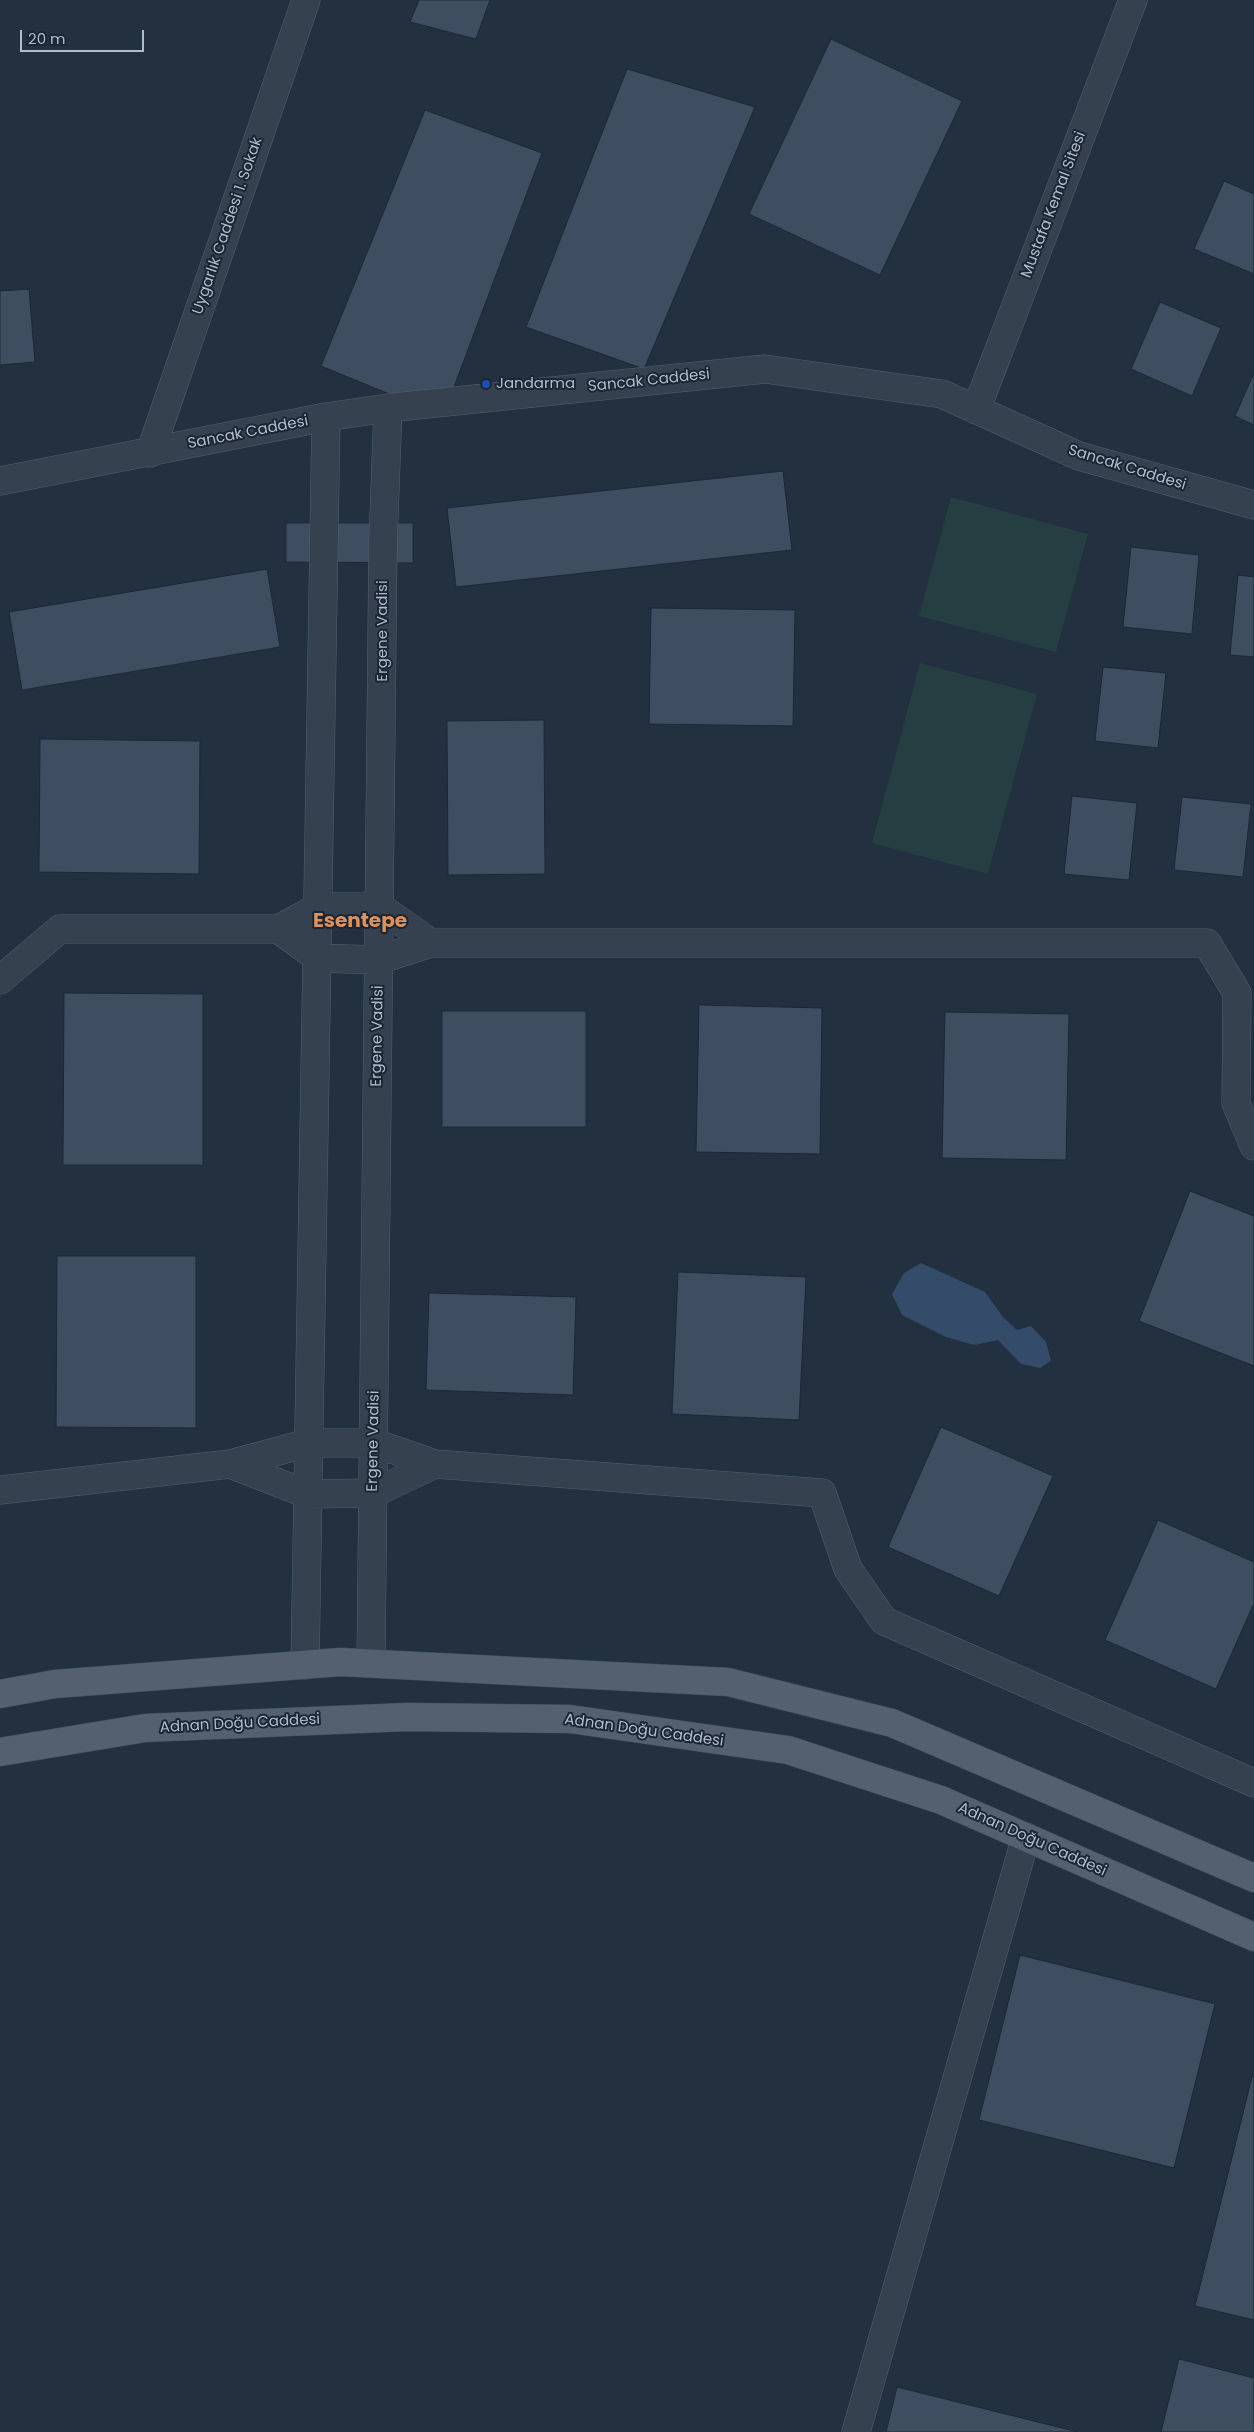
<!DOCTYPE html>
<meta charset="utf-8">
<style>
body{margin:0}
#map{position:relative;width:1254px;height:2432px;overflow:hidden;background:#223040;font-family:Poppins,sans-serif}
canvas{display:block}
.scale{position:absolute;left:20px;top:30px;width:124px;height:22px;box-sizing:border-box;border:2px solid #b2bccb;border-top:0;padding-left:6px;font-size:15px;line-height:18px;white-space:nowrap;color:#b2bccb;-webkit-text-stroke:4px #1b2635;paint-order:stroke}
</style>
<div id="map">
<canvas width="1254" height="2432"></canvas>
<div class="scale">20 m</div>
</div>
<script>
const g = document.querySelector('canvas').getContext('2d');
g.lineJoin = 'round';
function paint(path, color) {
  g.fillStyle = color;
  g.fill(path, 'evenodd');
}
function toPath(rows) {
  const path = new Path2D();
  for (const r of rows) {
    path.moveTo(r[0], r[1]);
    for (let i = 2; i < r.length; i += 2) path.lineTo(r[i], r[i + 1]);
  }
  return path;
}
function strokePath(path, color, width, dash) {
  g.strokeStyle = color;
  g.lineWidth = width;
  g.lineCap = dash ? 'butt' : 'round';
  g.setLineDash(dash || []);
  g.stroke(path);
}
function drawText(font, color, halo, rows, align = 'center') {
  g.font = font + ' Poppins,sans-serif';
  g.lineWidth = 4;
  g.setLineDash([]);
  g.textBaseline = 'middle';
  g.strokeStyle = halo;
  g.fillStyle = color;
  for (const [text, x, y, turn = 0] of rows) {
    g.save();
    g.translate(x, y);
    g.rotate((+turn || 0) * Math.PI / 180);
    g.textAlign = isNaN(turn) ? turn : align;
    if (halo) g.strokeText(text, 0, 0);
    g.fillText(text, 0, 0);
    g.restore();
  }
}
const green = toPath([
 [951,497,1088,534,1056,652,919,616],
 [920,663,1037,694,988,874,872,843]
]);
const water = toPath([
 [921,1263,985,1292,1003,1317,1017,1330,1031,1326,1046,1342,1051,1361,1040,1368,1021,1364,998,1340,974,1345,946,1337,902,1315,892,1294,904,1273]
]);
const building = toPath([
 [419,0,490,0,476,39,410,22,419,0],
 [831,39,962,101,880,275,749,214,831,39],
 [627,69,755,107,644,369,526,327,627,69],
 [425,110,542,153,443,416,321,366,425,110],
 [1224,181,1254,194,1254,274,1194,249,1224,181],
 [29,289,35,362,0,365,0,291,29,289],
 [1160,302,1221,328,1192,396,1131,369,1160,302],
 [1254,373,1254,425,1235,416,1254,373],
 [783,471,792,550,456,587,447,508,783,471],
 [286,523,413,523,413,563,286,562,286,523],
 [1131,547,1199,555,1192,634,1123,627,1131,547],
 [267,569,280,647,22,690,9,612,267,569],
 [1238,575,1254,577,1254,657,1230,655,1238,575],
 [651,608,795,610,793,726,649,724,651,608],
 [1103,667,1166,673,1158,748,1095,741,1103,667],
 [544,720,545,874,448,875,447,721,544,720],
 [40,739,200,741,199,874,39,872,40,739],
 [1072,796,1137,803,1129,880,1064,874,1072,796],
 [1182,797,1251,804,1243,877,1174,870,1182,797],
 [64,993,203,994,203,1165,63,1165,64,993],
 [699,1005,822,1008,820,1154,696,1152,699,1005],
 [442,1011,586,1011,586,1127,442,1127,442,1011],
 [945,1012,1069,1014,1066,1160,942,1158,945,1012],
 [1190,1191,1254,1216,1254,1366,1139,1321,1190,1191],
 [57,1256,196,1256,196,1428,56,1427,57,1256],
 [678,1272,806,1277,799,1420,672,1414,678,1272],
 [429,1293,576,1297,573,1395,426,1390,429,1293],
 [941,1427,1053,1476,999,1596,888,1547,941,1427],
 [1158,1520,1254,1562,1254,1603,1216,1689,1105,1640,1158,1520],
 [1020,1955,1215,2004,1174,2168,979,2120,1020,1955],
 [1252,2077,1254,2077,1254,2320,1195,2306,1252,2077],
 [1179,2359,1254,2378,1254,2432,1161,2432,1179,2359],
 [897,2387,1078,2432,886,2432,897,2387]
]);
const minor = toPath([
 [976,410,1133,0],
 [150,453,306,0],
 [0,481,326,417,388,408,765,369,942,394,1079,456,1254,505],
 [278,929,319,907,380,907,431,943],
 [0,980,60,929,278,929,318,958,379,960,431,943,1207,943,1237,993,1236,1103,1254,1146],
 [230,1464,307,1494,374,1493,435,1464],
 [0,1490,230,1464,308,1443,374,1443,435,1464,822,1493,848,1569,884,1621,1254,1783],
 [371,1663,383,543,388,408],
 [305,1665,326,417],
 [856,2432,1026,1837]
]);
const primary = toPath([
 [0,1694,55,1684,340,1662,728,1682,892,1723,1254,1878],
 [0,1752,145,1728,407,1717,570,1719,788,1750,941,1800,1254,1937]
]);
const markers = [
 [486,384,5,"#1a4fb4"]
];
const streetNames = [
 ["Mustafa Kemal Sitesi",1054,205,-69],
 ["Uygarlık Caddesi 1. Sokak",228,226,-71],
 ["Sancak Caddesi",649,381,-6],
 ["Sancak Caddesi",248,433,-11],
 ["Sancak Caddesi",1127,468,17],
 ["Ergene Vadisi",383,631,-90],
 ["Ergene Vadisi",378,1036,-89],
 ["Ergene Vadisi",374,1441,-89],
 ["Adnan Doğu Caddesi",240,1724,-3],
 ["Adnan Doğu Caddesi",644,1731,8],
 ["Adnan Doğu Caddesi",1032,1840,24]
];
const poiNames = [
 ["Jandarma",496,384]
];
const districtNames = [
 ["Esentepe",360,922]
];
paint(green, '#243e41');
paint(water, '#344b69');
paint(building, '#3e4e60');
strokePath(building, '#1d2837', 1);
strokePath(minor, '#545f6e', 29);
strokePath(primary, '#424d5c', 29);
strokePath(minor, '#364150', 28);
strokePath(primary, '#546070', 28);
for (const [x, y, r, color] of markers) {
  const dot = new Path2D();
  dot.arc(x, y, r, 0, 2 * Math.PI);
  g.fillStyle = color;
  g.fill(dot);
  strokePath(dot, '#1b2635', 2);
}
drawText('15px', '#b2bccb', '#1b2635', streetNames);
drawText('15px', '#b2bccb', '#1b2635', poiNames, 'left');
drawText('bold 20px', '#de915a', '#1b2635', districtNames);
</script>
